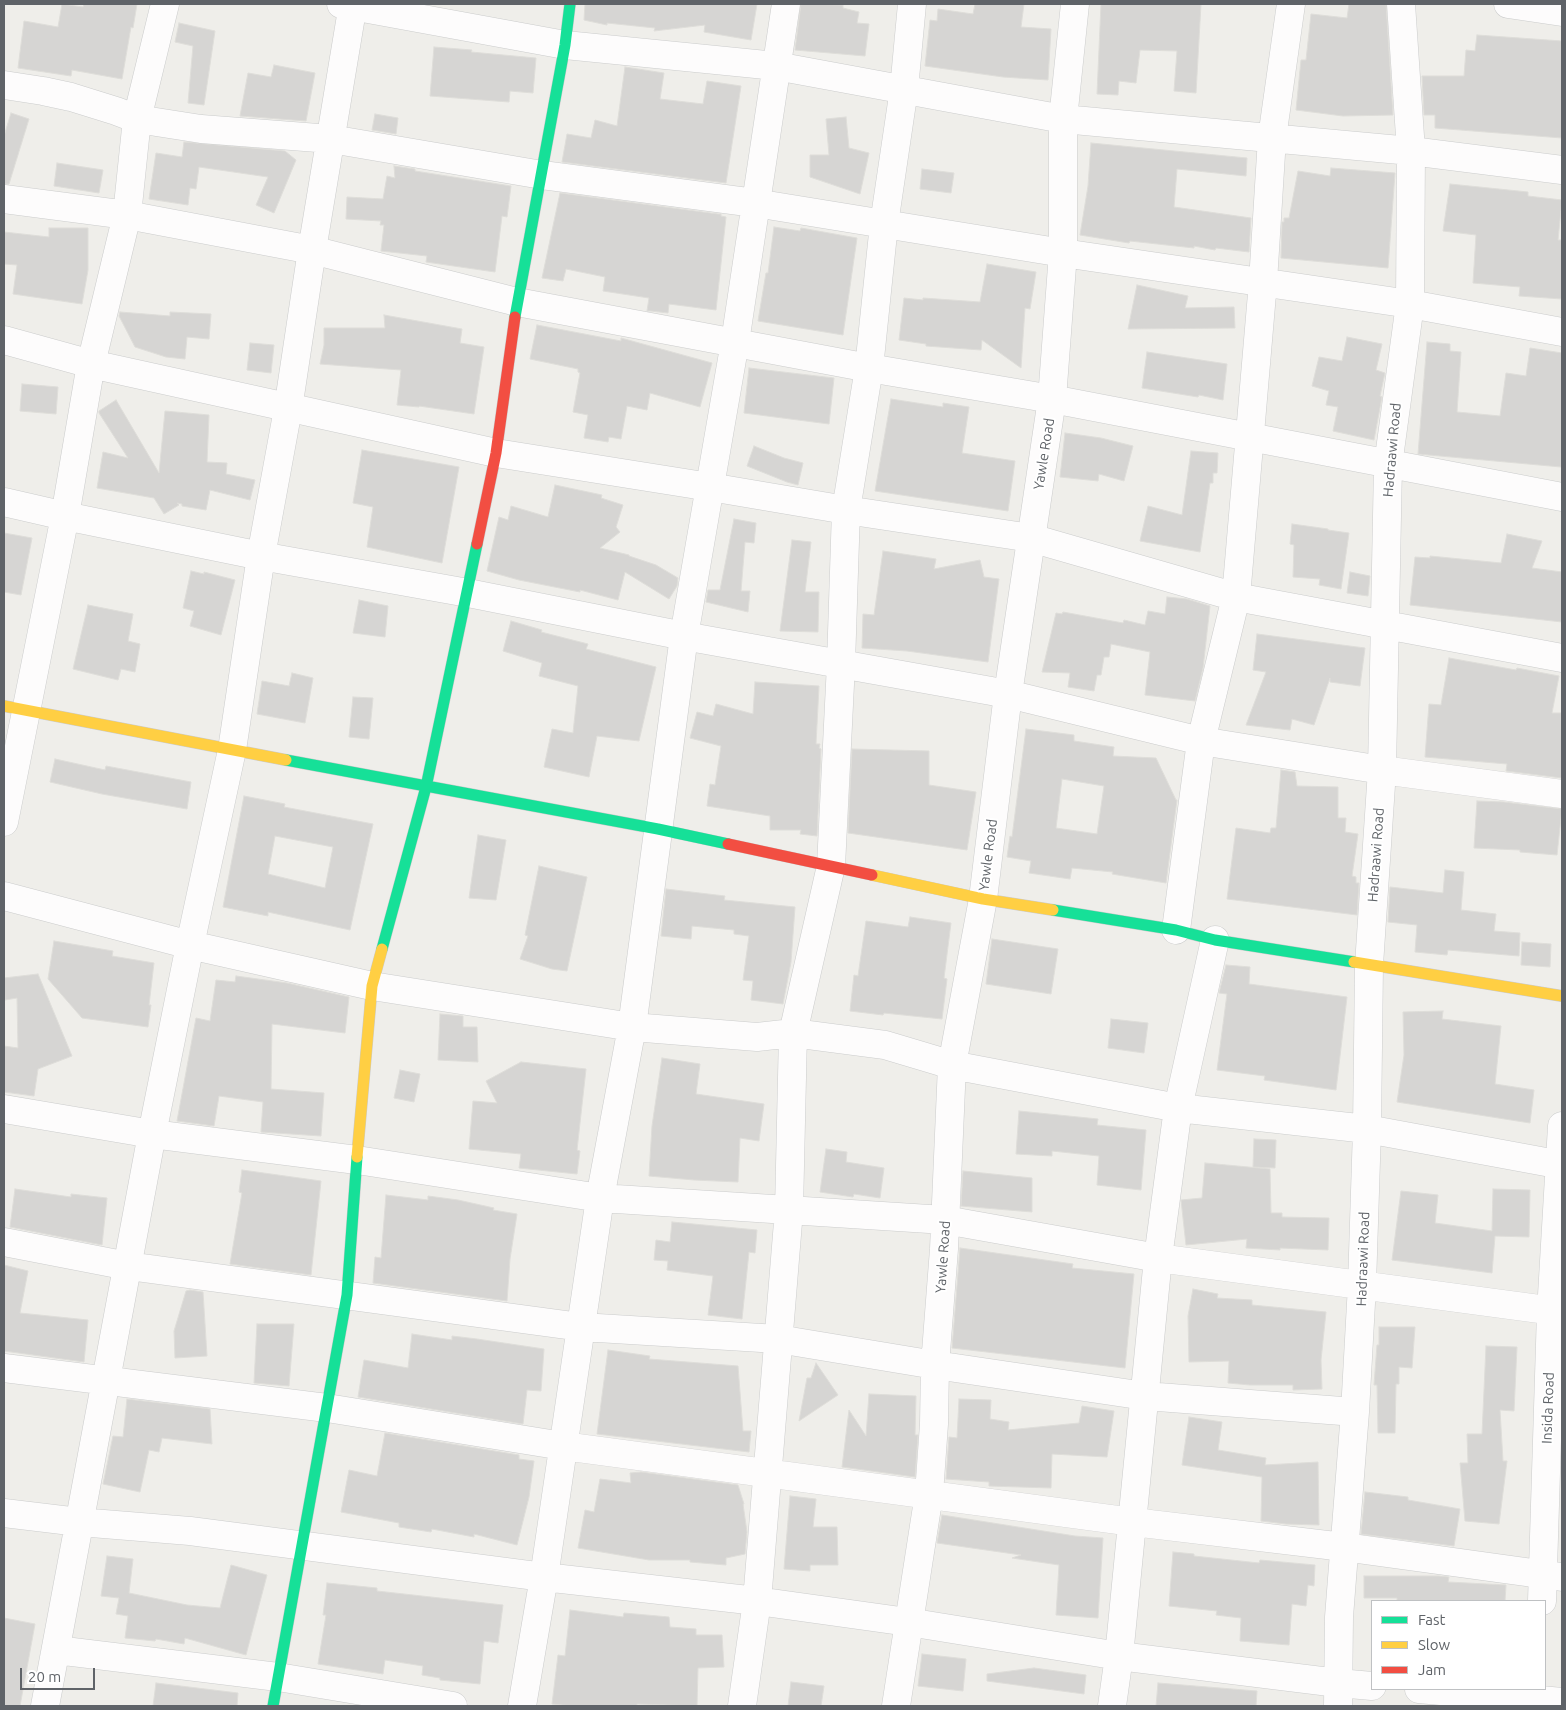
<!DOCTYPE html>
<style>
body{margin:0}
#map{position:relative;width:1566px;height:1710px;overflow:hidden;background:#efeeea;font-family:Ubuntu,sans-serif}
canvas{display:block}
.frame{position:absolute;inset:0;border:5px solid #5f6368;pointer-events:none}
.legend{position:absolute;left:1371px;top:1600px;width:175px;height:90px;box-sizing:border-box;background:#fff;border:1px solid #bfc1c3;margin:0;padding:6px 9px;list-style:none;font-size:15px;color:#5f6368}
.legend li{display:flex;align-items:center;gap:10px;height:25px}
.legend b{width:25px;border:1px solid #bfc1c3}
.scale{position:absolute;left:20px;top:1668px;width:75px;height:22px;box-sizing:border-box;border:2px solid #5f6368;border-top:0;padding-left:6px;font-size:15px;line-height:18px;white-space:nowrap;color:#5f6368;-webkit-text-stroke:4px #fff;paint-order:stroke}
</style>
<div id="map">
<canvas width="1566" height="1710"></canvas>
<div class="frame"></div>
<ul class="legend">
<li><b style="height:6px;background:#16e098"></b>Fast</li>
<li><b style="height:6px;background:#ffcf43"></b>Slow</li>
<li><b style="height:6px;background:#f24e42"></b>Jam</li>
</ul>
<div class="scale">20 m</div>
</div>
<script>
const g = document.querySelector('canvas').getContext('2d');
g.lineJoin = 'round';
function paint(path, color) {
  g.fillStyle = color;
  g.fill(path, 'evenodd');
}
function toPath(rows) {
  const path = new Path2D();
  for (const r of rows) {
    path.moveTo(r[0], r[1]);
    for (let i = 2; i < r.length; i += 2) path.lineTo(r[i], r[i + 1]);
  }
  return path;
}
function strokePath(path, color, width, dash) {
  g.strokeStyle = color;
  g.lineWidth = width;
  g.lineCap = dash ? 'butt' : 'round';
  g.setLineDash(dash || []);
  g.stroke(path);
}
function drawText(font, color, halo, rows, align = 'center') {
  g.font = font + ' Ubuntu,sans-serif';
  g.lineWidth = 4;
  g.setLineDash([]);
  g.textBaseline = 'middle';
  g.strokeStyle = halo;
  g.fillStyle = color;
  for (const [text, x, y, turn = 0] of rows) {
    g.save();
    g.translate(x, y);
    g.rotate((+turn || 0) * Math.PI / 180);
    g.textAlign = isNaN(turn) ? turn : align;
    if (halo) g.strokeText(text, 0, 0);
    g.fillText(text, 0, 0);
    g.restore();
  }
}
const building = toPath([
 [62,4,83,7,84,4,137,4,133,28,131,27,122,79,72,70,71,76,18,68,24,21,58,27,62,4],
 [585,4,757,4,751,40,704,32,705,25,654,31,655,28,607,23,607,25,584,20,585,4],
 [801,4,843,5,843,8,859,12,857,23,869,24,865,56,795,50,801,4],
 [975,4,1024,4,1021,27,1051,29,1048,80,1003,77,925,66,930,20,937,21,938,9,973,14,975,4],
 [1101,4,1201,4,1196,93,1174,91,1177,51,1140,50,1136,83,1119,81,1118,95,1097,94,1101,4],
 [1349,4,1386,4,1393,115,1343,116,1296,110,1301,60,1306,60,1311,14,1347,18,1349,4],
 [179,23,215,31,204,105,188,103,193,46,175,42,179,23],
 [1477,35,1562,41,1562,138,1435,128,1435,115,1424,115,1422,76,1464,76,1466,50,1475,51,1477,35],
 [434,47,472,50,471,52,536,58,533,93,510,91,509,102,430,96,434,47],
 [274,65,315,73,306,121,240,116,248,73,271,77,274,65],
 [625,67,664,73,660,99,703,104,707,81,741,86,726,183,562,162,567,134,591,138,595,120,617,126,625,67],
 [11,113,29,119,9,184,4,184,4,136,11,113],
 [375,114,398,118,396,134,372,130,375,114],
 [846,117,849,148,869,153,860,194,810,177,810,155,829,155,826,119,846,117],
 [184,142,285,151,296,160,274,213,256,205,268,177,199,167,196,189,190,188,188,205,149,199,156,153,182,157,184,142],
 [1091,143,1247,158,1246,176,1177,169,1174,207,1251,218,1249,252,1216,248,1215,250,1194,246,1194,248,1130,241,1129,243,1080,235,1088,186,1091,143],
 [57,163,103,170,99,193,54,186,57,163],
 [394,166,415,169,415,171,511,186,507,217,502,216,495,272,426,262,427,256,381,251,384,225,380,225,381,221,346,219,347,197,383,199,387,176,395,178,394,166],
 [1331,168,1395,173,1388,268,1281,258,1282,222,1284,222,1284,218,1289,218,1298,171,1330,176,1331,168],
 [922,169,954,173,951,193,920,189,922,169],
 [1450,184,1528,192,1528,196,1562,200,1558,240,1562,240,1562,299,1519,296,1520,287,1473,283,1476,235,1443,231,1450,184],
 [560,193,718,214,721,214,721,216,726,217,716,310,669,304,668,313,651,311,647,311,649,298,603,291,605,277,566,269,563,281,542,278,560,193],
 [774,227,800,231,801,228,857,238,843,335,758,321,766,273,768,273,774,227],
 [49,228,88,228,88,270,82,304,13,294,17,265,4,264,4,232,49,237,49,228],
 [987,264,1036,272,1030,309,1025,308,1021,368,982,340,981,350,926,346,926,344,899,340,904,298,923,300,923,298,980,302,987,264],
 [1137,285,1188,296,1185,308,1234,307,1235,328,1128,329,1137,285],
 [120,312,170,316,170,312,211,314,209,339,187,337,185,359,166,357,135,347,119,316,120,312],
 [384,315,462,329,460,343,484,347,474,414,419,406,419,407,397,405,401,370,320,364,324,345,324,328,385,328,384,315],
 [537,325,621,341,621,338,712,363,700,407,650,393,647,410,627,406,621,439,609,437,608,442,584,438,588,415,573,412,580,373,578,372,578,369,530,359,537,325],
 [1347,337,1382,344,1376,370,1385,373,1380,396,1382,397,1374,440,1333,431,1338,407,1326,405,1329,391,1312,386,1319,357,1342,361,1347,337],
 [1427,342,1450,344,1450,351,1461,352,1457,412,1500,416,1506,373,1526,376,1530,348,1562,353,1561,467,1418,454,1427,342],
 [250,343,274,345,271,373,247,370,250,343],
 [1147,352,1227,364,1223,400,1199,395,1198,397,1142,388,1147,352],
 [749,368,834,378,829,424,744,413,749,368],
 [22,384,58,387,56,414,20,411,22,384],
 [891,399,943,407,943,403,969,407,962,453,1015,461,1008,511,875,491,891,399],
 [116,400,159,473,165,411,209,415,207,462,227,463,226,474,255,480,250,500,210,490,206,510,182,506,182,504,177,503,179,505,164,514,154,498,97,488,103,452,128,458,99,413,99,411,116,400],
 [1065,433,1101,438,1133,446,1124,481,1099,474,1098,481,1060,477,1065,433],
 [754,446,784,458,803,463,798,485,787,482,747,466,754,446],
 [362,450,459,467,442,563,367,547,373,507,353,503,362,450],
 [1191,451,1218,453,1217,473,1213,473,1213,483,1210,483,1200,552,1140,541,1148,506,1182,515,1191,451],
 [555,485,602,495,601,498,623,505,616,527,620,532,600,548,629,555,629,556,656,565,678,578,677,586,669,599,625,572,618,600,580,590,580,592,519,580,487,571,499,517,508,520,511,506,548,517,555,485],
 [734,519,756,523,754,543,745,542,741,591,750,591,748,612,706,602,708,590,720,590,734,519],
 [1292,524,1328,529,1328,530,1349,533,1341,589,1319,585,1320,579,1293,577,1294,545,1290,544,1292,524],
 [4,533,32,538,21,595,4,592,4,533],
 [1507,534,1542,541,1532,568,1562,572,1562,622,1410,605,1415,557,1430,558,1430,556,1501,563,1507,534],
 [792,540,811,542,805,592,819,592,818,632,780,631,792,540],
 [883,551,936,559,934,569,980,560,984,577,999,579,988,662,907,651,862,648,863,614,874,615,883,551],
 [191,571,204,574,204,572,235,580,221,635,190,626,194,611,183,608,191,571],
 [1350,572,1370,576,1368,596,1347,593,1350,572],
 [1167,597,1187,599,1210,606,1203,668,1195,701,1145,695,1150,652,1111,644,1109,657,1104,657,1101,675,1097,675,1094,691,1068,687,1070,673,1042,672,1056,613,1062,614,1063,612,1123,623,1124,620,1145,625,1148,611,1165,614,1167,597],
 [359,600,388,606,385,637,353,633,359,600],
 [88,605,133,614,128,641,140,644,135,672,121,669,118,680,73,669,88,605],
 [511,621,542,630,541,632,588,644,586,649,656,667,639,741,597,736,589,777,544,767,552,729,573,733,578,686,539,676,542,663,503,651,511,621],
 [1257,634,1365,648,1360,686,1330,682,1330,678,1314,725,1292,719,1290,730,1246,725,1266,672,1253,670,1257,634],
 [1449,658,1516,670,1517,668,1559,676,1552,713,1561,713,1562,778,1506,771,1507,764,1425,757,1429,704,1441,705,1449,658],
 [292,673,313,678,305,723,257,714,262,681,289,686,292,673],
 [755,682,819,686,816,744,820,744,819,748,821,749,817,836,800,834,801,830,770,830,770,816,707,806,710,784,715,785,721,746,690,738,697,712,713,716,716,704,753,714,755,682],
 [353,697,373,698,369,739,349,737,353,697],
 [1026,729,1074,735,1074,741,1114,747,1113,756,1156,758,1176,800,1177,800,1166,883,1112,874,1113,872,1072,868,1070,879,1029,873,1031,861,1007,857,1010,836,1012,837,1026,729],
 [1062,779,1104,786,1097,834,1056,828,1062,779],
 [852,749,929,751,929,785,976,792,967,850,848,833,852,749],
 [55,759,105,770,106,766,191,782,187,809,102,794,50,782,55,759],
 [1281,770,1295,772,1297,786,1338,787,1338,818,1346,818,1345,832,1358,834,1352,876,1356,877,1356,883,1359,883,1357,915,1227,899,1236,828,1270,833,1271,828,1276,828,1281,770],
 [244,796,285,804,284,807,373,824,350,930,268,912,268,916,223,907,244,796],
 [275,836,333,847,325,888,268,874,275,836],
 [1477,801,1504,802,1562,809,1557,855,1520,852,1520,850,1474,848,1477,801],
 [478,835,506,840,496,900,469,898,478,835],
 [539,866,587,877,567,971,552,969,520,959,528,936,525,935,539,866],
 [1445,870,1464,872,1461,910,1496,914,1494,931,1520,933,1519,956,1448,950,1447,955,1415,952,1417,925,1388,922,1390,887,1443,893,1445,870],
 [666,889,725,896,724,900,795,907,791,962,783,1004,751,1000,753,981,743,980,749,936,734,934,734,930,692,926,691,939,661,936,666,889],
 [910,917,951,923,944,978,947,979,942,1019,884,1013,883,1015,850,1011,854,975,858,976,866,921,908,927,910,917],
 [992,939,1058,949,1051,994,986,984,992,939],
 [54,941,113,951,112,956,154,963,149,1005,151,1005,148,1027,82,1018,48,979,54,941],
 [1522,942,1551,944,1550,967,1521,965,1522,942],
 [1226,965,1250,967,1249,984,1347,997,1336,1090,1264,1080,1265,1076,1217,1070,1227,994,1219,993,1226,965],
 [38,974,72,1056,38,1069,34,1096,4,1092,4,1046,18,1048,17,998,5,1000,4,978,38,974],
 [236,976,287,983,349,997,345,1033,272,1024,271,1089,324,1093,321,1136,261,1132,263,1102,219,1096,214,1126,177,1121,196,1018,210,1021,216,980,235,982,236,976],
 [1443,1011,1442,1019,1501,1026,1495,1084,1534,1090,1530,1123,1397,1102,1404,1055,1403,1012,1443,1011],
 [440,1014,463,1016,463,1027,477,1027,478,1062,438,1060,440,1014],
 [1111,1019,1148,1023,1144,1053,1108,1048,1111,1019],
 [662,1058,700,1064,696,1094,764,1104,759,1141,740,1138,738,1182,694,1180,649,1176,652,1126,662,1058],
 [521,1062,586,1069,577,1150,580,1151,577,1174,519,1168,521,1154,469,1149,473,1101,497,1103,486,1081,521,1062],
 [400,1070,420,1074,414,1102,394,1098,400,1070],
 [1019,1111,1098,1119,1097,1125,1146,1130,1141,1190,1097,1185,1099,1156,1052,1151,1052,1156,1016,1154,1019,1111],
 [1254,1139,1276,1140,1275,1168,1253,1167,1254,1139],
 [826,1149,847,1152,846,1162,884,1168,880,1198,854,1194,853,1197,820,1192,826,1149],
 [1205,1163,1270,1169,1271,1213,1282,1213,1282,1217,1329,1218,1328,1250,1280,1248,1280,1250,1246,1248,1247,1239,1186,1245,1181,1200,1202,1198,1205,1163],
 [242,1170,321,1181,311,1275,230,1264,242,1193,239,1192,242,1170],
 [963,1171,1032,1178,1032,1212,961,1206,963,1171],
 [15,1189,71,1197,71,1194,107,1198,102,1245,10,1227,15,1189],
 [1493,1189,1530,1190,1529,1237,1495,1236,1492,1273,1392,1260,1401,1191,1438,1195,1435,1223,1492,1231,1493,1189],
 [386,1195,428,1200,428,1196,458,1200,494,1208,493,1210,517,1214,510,1259,507,1301,373,1283,375,1257,381,1258,386,1195],
 [672,1222,757,1230,755,1253,749,1252,742,1319,708,1315,713,1276,667,1270,668,1261,654,1260,656,1240,670,1242,672,1222],
 [960,1248,1073,1264,1072,1268,1134,1274,1125,1368,952,1348,960,1248],
 [4,1265,28,1271,20,1313,88,1320,84,1362,4,1351,4,1265],
 [1193,1289,1218,1294,1217,1298,1252,1300,1252,1305,1326,1312,1321,1360,1322,1389,1293,1390,1293,1385,1250,1385,1228,1383,1229,1361,1189,1362,1188,1316,1193,1289],
 [190,1290,203,1292,207,1356,175,1358,174,1331,186,1291,190,1290],
 [257,1324,294,1324,289,1386,254,1383,257,1324],
 [1379,1327,1415,1327,1412,1368,1399,1367,1399,1384,1396,1384,1395,1433,1378,1433,1377,1385,1374,1385,1377,1345,1379,1345,1379,1327],
 [412,1334,452,1340,452,1336,477,1339,544,1349,541,1391,527,1390,523,1424,358,1397,364,1360,408,1368,412,1334],
 [1486,1346,1517,1347,1514,1411,1500,1410,1503,1461,1507,1461,1499,1524,1465,1521,1460,1463,1468,1463,1467,1434,1482,1434,1486,1346],
 [608,1350,650,1356,649,1359,738,1366,743,1431,751,1431,749,1452,597,1434,608,1350],
 [816,1363,838,1395,799,1421,807,1378,811,1378,816,1363],
 [869,1394,916,1396,915,1435,918,1435,915,1477,842,1467,849,1410,866,1436,869,1394],
 [127,1399,210,1409,212,1444,162,1438,159,1452,149,1450,140,1492,103,1484,113,1436,123,1437,127,1399],
 [959,1399,991,1400,990,1419,1009,1422,1008,1430,1079,1423,1082,1406,1114,1411,1107,1457,1052,1454,1051,1488,989,1486,989,1482,946,1479,949,1437,957,1438,959,1399],
 [1189,1417,1222,1422,1218,1450,1266,1458,1265,1465,1318,1462,1319,1525,1286,1524,1261,1521,1262,1477,1182,1465,1189,1417],
 [385,1433,519,1455,519,1459,534,1461,529,1497,517,1545,474,1534,474,1537,432,1529,431,1532,399,1527,399,1523,341,1512,349,1470,377,1476,385,1433],
 [641,1472,738,1485,744,1504,743,1504,747,1532,745,1554,726,1558,726,1565,690,1562,690,1560,649,1560,578,1548,585,1510,594,1512,600,1479,631,1483,630,1473,641,1472],
 [1365,1492,1408,1497,1408,1500,1460,1509,1454,1546,1361,1534,1365,1492],
 [790,1496,816,1499,813,1527,837,1527,838,1565,810,1565,810,1571,784,1569,790,1496],
 [942,1515,1075,1536,1103,1538,1098,1618,1056,1615,1059,1565,1012,1558,1021,1555,937,1543,942,1515],
 [1173,1552,1194,1554,1194,1556,1259,1563,1260,1560,1315,1565,1314,1586,1308,1585,1306,1606,1292,1604,1289,1645,1240,1641,1241,1618,1216,1615,1217,1611,1169,1606,1173,1552],
 [107,1556,133,1559,129,1593,187,1605,220,1608,231,1565,267,1575,246,1655,185,1638,184,1644,156,1639,155,1641,125,1638,128,1616,116,1614,119,1598,101,1596,107,1556],
 [1364,1576,1439,1576,1449,1577,1448,1582,1506,1585,1505,1601,1397,1601,1397,1598,1364,1598,1364,1576],
 [327,1583,377,1588,377,1591,503,1605,498,1643,484,1641,480,1684,440,1680,440,1678,422,1675,423,1666,385,1660,383,1674,318,1664,326,1615,323,1615,327,1583],
 [570,1610,623,1617,624,1613,669,1617,670,1627,696,1629,696,1635,722,1635,724,1667,698,1668,697,1706,637,1704,637,1706,572,1706,552,1704,558,1655,565,1656,570,1610],
 [4,1618,35,1624,20,1706,4,1706,4,1618],
 [922,1654,966,1659,963,1691,918,1686,922,1654],
 [1034,1668,1086,1675,1084,1694,987,1681,987,1674,1034,1668],
 [791,1682,824,1686,821,1706,788,1706,791,1682],
 [156,1683,238,1693,237,1706,153,1706,156,1683],
 [1158,1683,1257,1691,1256,1706,1156,1706,1158,1683]
]);
const street = toPath([
 [341,4,565,45,776,66,1063,119,1411,151,1562,170],
 [1508,4,1562,12],
 [4,85,43,91,71,97,116,111,137,119,201,129,331,139,542,175,755,203,1063,253,1410,304,1562,332],
 [4,199,127,215,312,250,517,302,869,368,1052,399,1562,497],
 [4,340,91,364,496,453,710,487,846,510,1031,538,1236,597,1562,658],
 [4,502,65,516,261,556,468,593,684,636,1008,694,1201,741,1382,770,1562,794],
 [4,822,65,516,91,364,127,215,137,119,165,4],
 [4,896,190,945,372,986,632,1027,757,1037,793,1033,885,1045,952,1065,1178,1108,1367,1129,1562,1165],
 [1176,930,1201,741,1236,597,1263,282,1272,138,1291,4],
 [4,1109,152,1134,357,1160,600,1198,945,1220,1158,1258,1562,1312],
 [4,1242,128,1266,581,1327,778,1339,935,1365,1145,1396,1355,1412],
 [4,1368,327,1408,563,1446,1133,1522,1344,1547,1562,1577],
 [4,1513,79,1522,190,1531,544,1577,757,1601,908,1622,1119,1656,1338,1683,1372,1686],
 [1542,1601,1551,1312,1562,1126],
 [56,1650,278,1677,453,1706],
 [1419,1689,1562,1702],
 [45,1706,152,1134,190,945,232,750,261,556,288,409,312,250,353,4],
 [522,1706,544,1577,600,1198,632,1027,684,636,735,342,786,4],
 [742,1706,757,1601,789,1210,793,1033,831,866,841,664,846,510,869,368,884,224,904,89,912,4],
 [896,1706,929,1494,934,1424,935,1365,944,1249,952,1065,983,899,1008,694,1052,399,1063,253,1063,119,1075,4],
 [1112,1706,1119,1656,1158,1258,1178,1108,1215,940],
 [1338,1706,1339,1617,1355,1412,1362,1285,1367,1129,1369,965,1382,770,1388,465,1410,304,1411,151,1401,4]
]);
const fast = toPath([
 [515,317,565,45,570,4],
 [286,760,658,829,728,844],
 [1053,910,1176,930,1215,940,1354,962],
 [382,949,426,787,477,544],
 [273,1706,347,1295,357,1157]
]);
const slow = toPath([
 [4,706,286,760],
 [872,875,983,899,1053,910],
 [1354,962,1562,996],
 [357,1157,372,986,382,949]
]);
const jam = toPath([
 [477,544,496,453,515,317],
 [728,844,872,875]
]);
const streetNames = [
 ["Hadraawi Road",1392,450,-85],
 ["Yawle Road",1044,454,-81],
 ["Yawle Road",988,855,-83],
 ["Hadraawi Road",1376,855,-86],
 ["Yawle Road",943,1257,-86],
 ["Hadraawi Road",1363,1259,-88],
 ["Insida Road",1548,1408,-88]
];
paint(building, '#d6d5d3');
strokePath(building, '#deddd9', 1);
strokePath(street, '#cbcccc', 29);
strokePath(fast, '#cacacb', 12);
strokePath(slow, '#cacacb', 12);
strokePath(jam, '#cacacb', 12);
strokePath(street, '#fdfcfc', 28);
strokePath(fast, '#16e098', 11);
strokePath(slow, '#ffcf43', 11);
strokePath(jam, '#f24e42', 11);
drawText('14px', '#5f6368', '#fff', streetNames);
</script>
